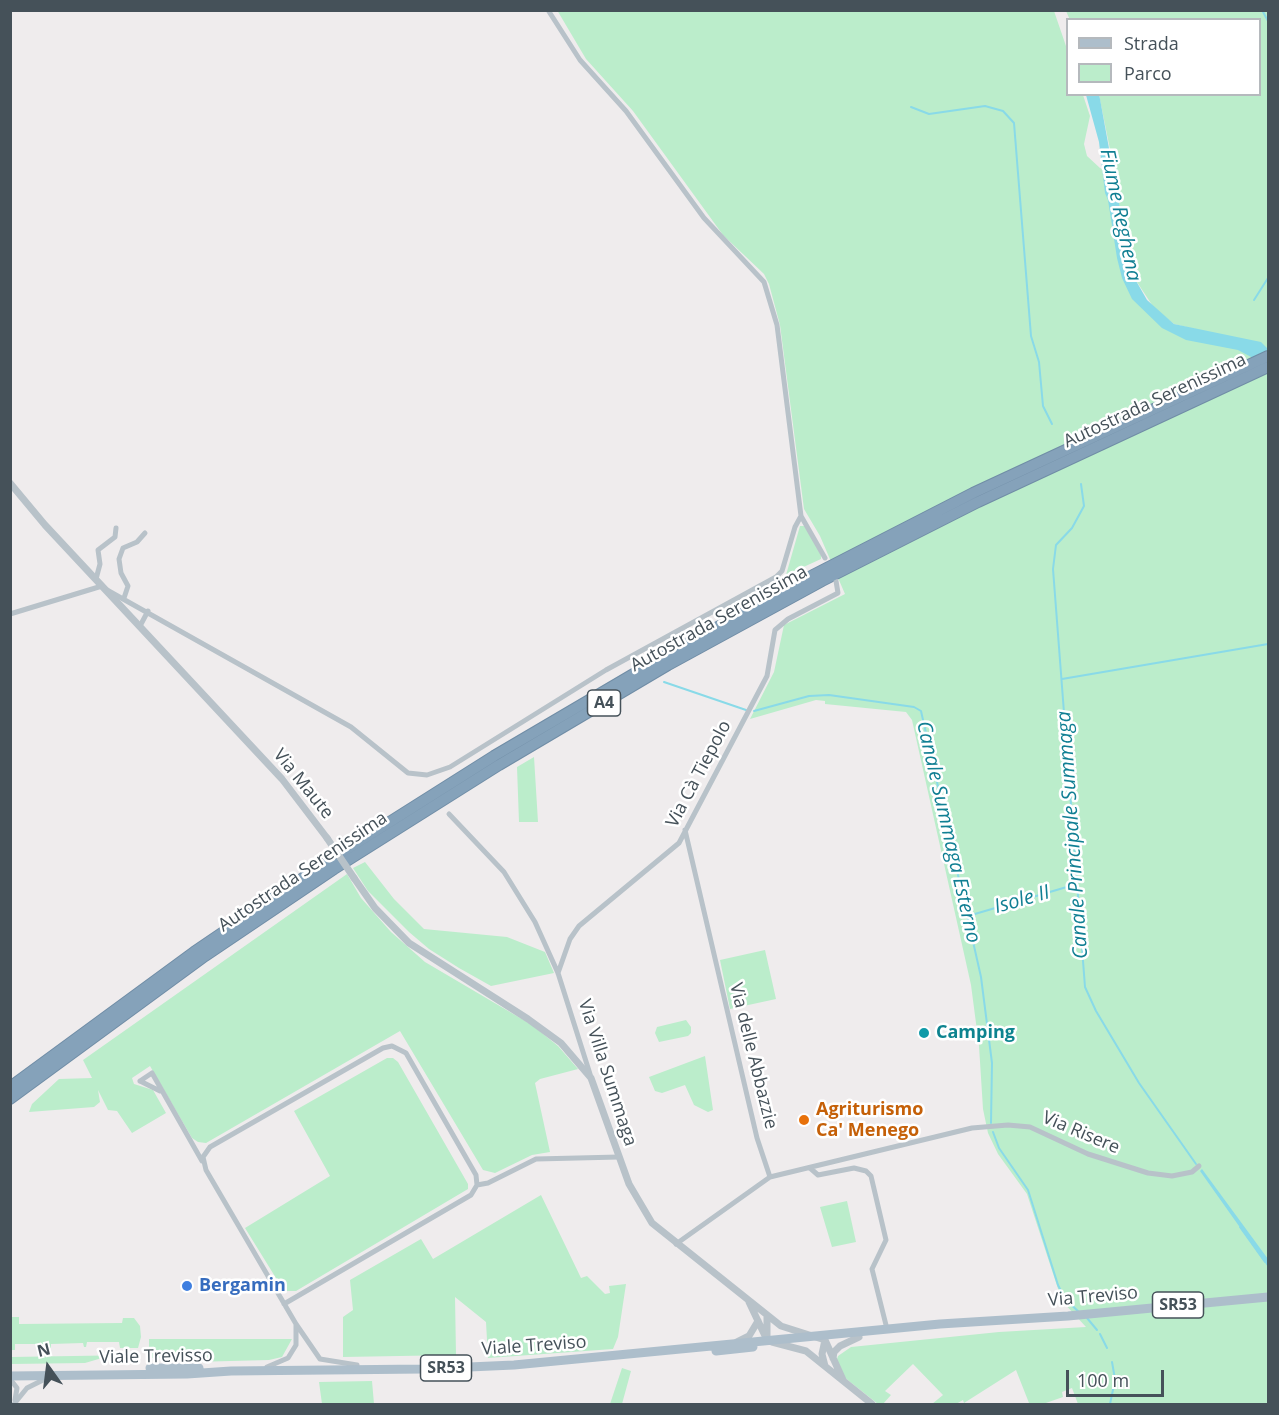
<!DOCTYPE html>
<meta charset="utf-8">
<style>
body{margin:0}
#map{position:relative;width:1279px;height:1415px;overflow:hidden;background:#efeced;font-family:"Open Sans",sans-serif}
canvas{display:block}
.frame{position:absolute;inset:0;border:12px solid #455159;pointer-events:none}
.legend{position:absolute;left:1066px;top:18px;width:195px;height:78px;box-sizing:border-box;background:#fff;border:2px solid #b5b9bd;margin:0;padding:8px 10px;list-style:none;font-size:18px;color:#455159}
.legend li{display:flex;align-items:center;gap:12px;height:30px}
.legend b{width:30px;border:2px solid #b5b9bd}
.north{position:absolute;left:18px;top:1337px;width:60px;height:60px;-webkit-text-stroke:4px #fff;paint-order:stroke;rotate:346deg;font-size:16px;font-weight:700;line-height:24px;text-align:center;color:#455159}
.north::after{content:'';display:block;margin:auto;width:21px;height:27px;background:#455159;clip-path:polygon(50% 0,100% 100%,50% 72%,0 100%)}
.scale{position:absolute;left:1066px;top:1370px;width:98px;height:27px;box-sizing:border-box;border:3px solid #455159;border-top:0;padding-left:8px;font-size:18px;line-height:21px;white-space:nowrap;color:#455159;-webkit-text-stroke:4px #fff;paint-order:stroke}
</style>
<div id="map">
<canvas width="1279" height="1415"></canvas>
<div class="frame"></div>
<ul class="legend">
<li><b style="height:8px;background:#adbecb"></b>Strada</li>
<li><b style="height:16px;background:#bbedcb"></b>Parco</li>
</ul>
<div class="north">N</div>
<div class="scale">100 m</div>
</div>
<script>
const g = document.querySelector('canvas').getContext('2d');
g.lineJoin = 'round';
function paint(path, color) {
  g.fillStyle = color;
  g.fill(path, 'evenodd');
}
function toPath(rows) {
  const path = new Path2D();
  for (const r of rows) {
    path.moveTo(r[0], r[1]);
    for (let i = 2; i < r.length; i += 2) path.lineTo(r[i], r[i + 1]);
  }
  return path;
}
function strokePath(path, color, width, dash) {
  g.strokeStyle = color;
  g.lineWidth = width;
  g.lineCap = dash ? 'butt' : 'round';
  g.setLineDash(dash || []);
  g.stroke(path);
}
function drawText(font, color, halo, rows, align = 'center') {
  g.font = font + ' "Open Sans",sans-serif';
  g.lineWidth = 5;
  g.setLineDash([]);
  g.textBaseline = 'middle';
  g.strokeStyle = halo;
  g.fillStyle = color;
  for (const [text, x, y, turn = 0] of rows) {
    g.save();
    g.translate(x, y);
    g.rotate((+turn || 0) * Math.PI / 180);
    g.textAlign = isNaN(turn) ? turn : align;
    if (halo) g.strokeText(text, 0, 0);
    g.fillText(text, 0, 0);
    g.restore();
  }
}
const green = toPath([
 [557,10,1054,11,1067,49,1068,94,1083,95,1090,116,1084,144,1087,156,1100,168,1115,174,1099,95,1260,94,1260,20,1070,20,1066,11,1268,11,1268,1404,1078,1404,1072,1388,1062,1392,1063,1397,1043,1404,1025,1404,1029,1403,1016,1370,964,1403,963,1400,956,1404,932,1404,943,1395,913,1364,885,1391,891,1395,883,1404,878,1404,840,1374,836,1362,838,1356,851,1347,999,1332,1086,1327,1062,1301,1027,1194,998,1154,988,1133,983,1109,979,1046,971,985,912,720,906,712,825,704,825,701,816,700,750,719,774,672,784,625,845,594,820,536,804,509,780,325,769,284,764,274,723,235,633,111,586,59],
 [1125,227,1135,279,1154,308,1174,324,1224,336,1168,326,1125,276],
 [800,526,805,526,821,555,821,559,786,575],
 [534,757,538,822,519,822,517,767],
 [365,862,394,899,424,929,507,937,545,952,554,973,491,986,459,968,429,949,409,932,368,891,353,868],
 [347,874,361,898,391,932,425,962,532,1025,558,1046,578,1069,540,1079,535,1083,550,1152,532,1155,495,1173,483,1170,400,1031,206,1143,198,1142,192,1138,150,1066,132,1078,134,1084,153,1090,166,1113,132,1133,117,1111,108,1110,98,1090,100,1102,94,1107,29,1112,32,1104,59,1079,92,1078,83,1060],
 [765,950,776,999,730,1009,720,960],
 [686,1020,691,1027,691,1033,688,1036,659,1042,655,1033,657,1027],
 [705,1056,713,1110,708,1112,694,1105,685,1085,662,1093,655,1091,649,1077],
 [387,1058,393,1058,398,1062,468,1184,468,1189,296,1291,284,1291,245,1228,330,1176,294,1111],
 [541,1195,581,1278,587,1276,605,1294,610,1293,609,1286,626,1284,618,1337,613,1349,488,1358,486,1322,455,1297,456,1355,343,1357,343,1317,353,1310,350,1280,421,1239,433,1259],
 [847,1201,856,1242,832,1247,820,1207],
 [10,1317,19,1317,19,1324,122,1323,123,1318,134,1318,140,1326,141,1337,138,1348,120,1348,119,1342,87,1342,86,1347,84,1347,83,1343,51,1344,51,1348,46,1348,45,1344,15,1344,15,1350,11,1350],
 [149,1339,292,1339,282,1357,269,1360,192,1362,189,1358,149,1358],
 [136,1355,136,1358,102,1358,85,1363,11,1364,11,1357],
 [622,1368,631,1371,622,1404,610,1404],
 [372,1381,374,1404,322,1404,319,1382]
]);
const water = toPath([
 [1086,95,1099,95,1100,99,1129,258,1135,279,1147,300,1174,324,1261,342,1268,349,1268,366,1238,350,1186,340,1162,328,1132,299,1122,278,1117,258,1108,200,1105,193,1099,142],
 [1202,1169,1268,1259,1268,1267,1200,1171]
]);
const stream = toPath([
 [1262,10,1268,21],
 [911,107,929,114,985,106,1003,111,1014,123,1031,336,1039,362,1043,406,1052,424],
 [1254,300,1268,278],
 [1081,484,1084,506,1072,528,1056,545,1053,569,1085,987,1096,1011,1139,1083,1196,1164],
 [1062,679,1268,644],
 [664,682,746,710],
 [754,711,809,696,829,695,914,707,921,711,981,977,992,1063,991,1123],
 [968,916,1077,884],
 [993,1132,999,1148,1028,1190,1058,1285,1065,1299,1080,1313],
 [1240,1227,1265,1262],
 [1087,1318,1097,1330],
 [1100,1334,1107,1348],
 [1112,1362,1115,1379],
 [1110,1404,1114,1385]
]);
const minor = toPath([
 [548,10,580,60,626,111,704,218,764,282,777,325,801,516,825,558],
 [96,579,100,564,98,550,115,537,116,528],
 [107,590,351,727,408,773,427,775,450,767,606,670,776,577,782,571,795,527,801,516],
 [124,598,128,586,121,573,119,559,123,548,137,542,145,533],
 [10,614,102,586],
 [140,626,148,611],
 [449,814,504,872,535,922,558,973,590,1074],
 [558,973,570,939,579,926,679,843,767,676,775,630,788,619,838,593,836,581],
 [140,1081,152,1073,202,1161],
 [140,1081,160,1091],
 [810,1168,818,1175,854,1168,866,1171,871,1176,886,1240,872,1269,887,1329],
 [770,1177,972,1128,1008,1125,1030,1127,1088,1154,1148,1173,1172,1176,1192,1172,1199,1166],
 [676,1244,770,1177,757,1138,685,830],
 [284,1304,471,1195,477,1185,488,1183,536,1159,619,1157],
 [296,1324,206,1170,203,1157,210,1147,383,1048,392,1046,406,1053,476,1175,477,1185],
 [267,1367,288,1358,296,1345,296,1324,320,1359,357,1365],
 [10,1379,17,1388,15,1400],
 [14,1404,27,1388,47,1378]
]);
const tertiary = toPath([
 [10,483,45,525,282,779,327,838],
 [354,878,375,908,409,943,528,1019,561,1043,591,1078,629,1184,652,1223,781,1326,825,1340,843,1380],
 [749,1302,767,1340],
 [767,1317,767,1340],
 [825,1340,822,1354,825,1366],
 [737,1342,749,1336,758,1321],
 [772,1342,806,1351,872,1404],
 [833,1358,834,1352,840,1346,859,1337]
]);
const primary = toPath([
 [716,1351,753,1347],
 [150,1368,199,1368],
 [10,1376,187,1374,231,1371,424,1369,514,1365,940,1324,1068,1316,1268,1297]
]);
const motorway = toPath([
 [10,1087,194,952,331,859,494,756,659,659,815,574,973,493,1268,356],
 [10,1099,205,956,334,869,499,765,668,665,822,581,978,502,1268,367]
]);
const tertiaryBridge = toPath([
 [327,838,354,878]
]);
const markers = [
 [924,1033,6,"#0f9aa8"],
 [804,1120,6,"#e8710a"],
 [187,1286,6,"#3f7fe0"]
];
const shields = [
 [604,703,33],
 [1178,1305,51],
 [446,1368,51]
];
const shieldNames = [
 ["A4",604,703],
 ["SR53",1178,1305],
 ["SR53",446,1368]
];
const streetNames = [
 ["Autostrada Serenissima",1155,401,-25],
 ["Autostrada Serenissima",719,619,-29],
 ["Via Cà Tiepolo",699,774,-62],
 ["Via Maute",303,784,51],
 ["Autostrada Serenissima",303,872,-34],
 ["Via delle Abbazzie",753,1056,76],
 ["Via Villa Summaga",607,1073,72],
 ["Via Risere",1081,1133,23],
 ["Via Treviso",1093,1297,-5],
 ["Viale Treviso",534,1346,-4],
 ["Viale Trevisso",156,1357,-1]
];
const cultureNames = [
 ["Camping",936,1033]
];
const foodNames = [
 ["Agriturismo",816,1110],
 ["Ca' Menego",816,1131]
];
const shopNames = [
 ["Bergamin",199,1286]
];
const waterNames = [
 ["Fiume Reghena",1120,215,78],
 ["Canale Summaga Esterno",948,832,77],
 ["Canale Principale Summaga",1073,835,-94],
 ["Isole II",1022,900,-16]
];
paint(green, '#bbedcb');
paint(water, '#89dae8');
strokePath(stream, '#89dae8', 2);
strokePath(motorway, '#708da6', 12);
strokePath(minor, '#b8c2c9', 5);
strokePath(tertiary, '#b8c2c9', 7);
strokePath(primary, '#adbecb', 9);
strokePath(motorway, '#85a2ba', 10);
strokePath(tertiaryBridge, '#b8c2c9', 7);
for (const [x, y, r, color] of markers) {
  const dot = new Path2D();
  dot.arc(x, y, r, 0, 2 * Math.PI);
  g.fillStyle = color;
  g.fill(dot);
  strokePath(dot, '#fff', 2);
}
for (const [x, y, w] of shields) {
  const box = new Path2D();
  box.roundRect(x - w / 2, y - 13, w, 26, 4.5);
  g.fillStyle = '#fff';
  g.fill(box);
  strokePath(box, '#455159', 1.5);
}
drawText('bold 16px', '#455159', null, shieldNames);
drawText('18px', '#455159', '#fff', streetNames);
drawText('bold 18px', '#0d838f', '#fff', cultureNames, 'left');
drawText('bold 18px', '#c56008', '#fff', foodNames, 'left');
drawText('bold 18px', '#366cbe', '#fff', shopNames, 'left');
drawText('italic 20px', '#107f93', '#fff', waterNames);
</script>
